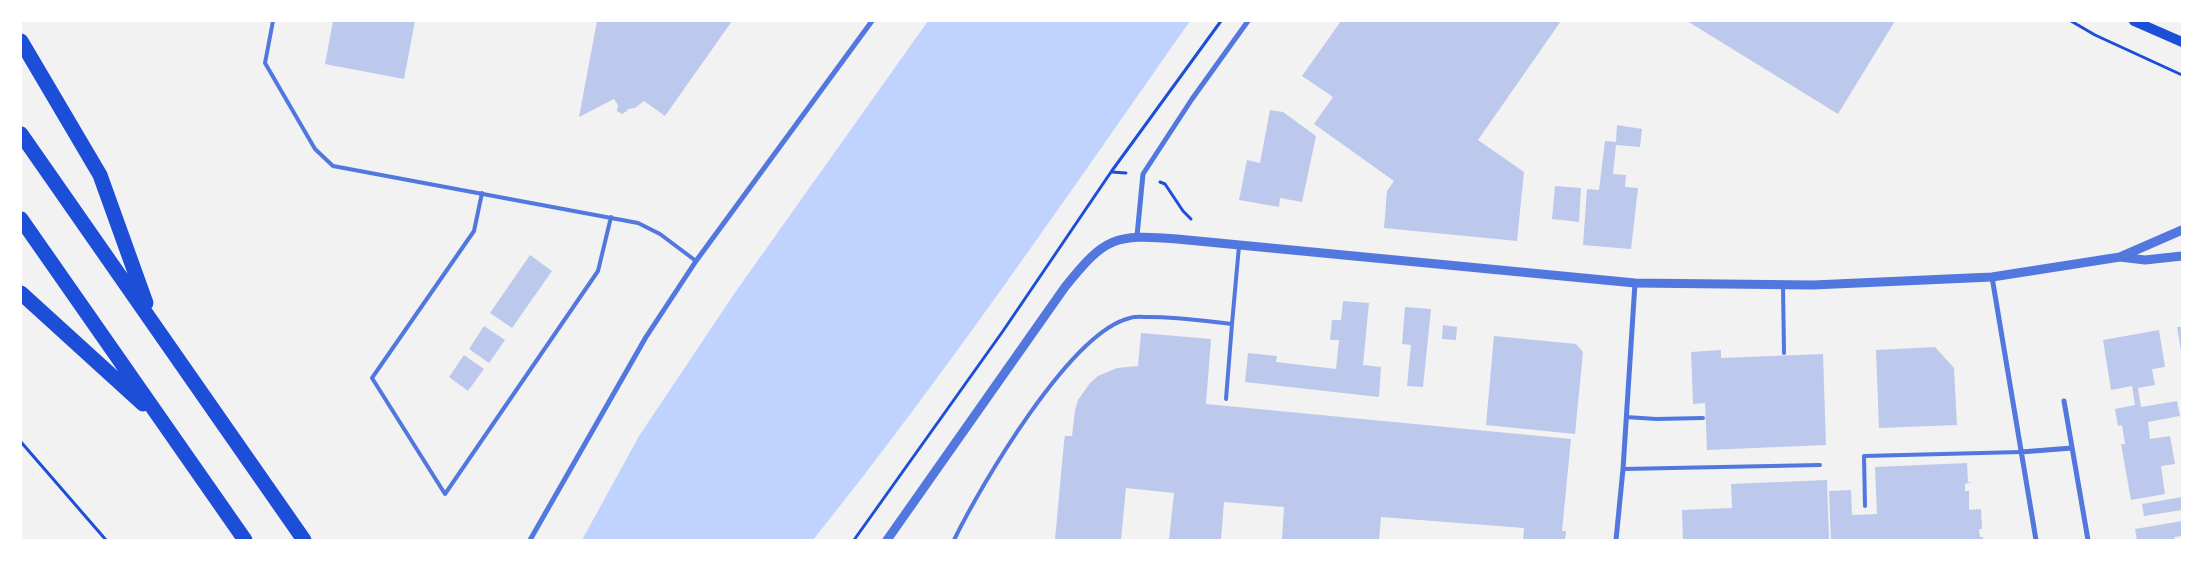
<!DOCTYPE html>
<style>
body{margin:0}
#map{position:relative;width:2203px;height:561px;overflow:hidden;background:#f2f2f2;font-family:"PT Sans",sans-serif}
canvas{display:block}
.frame{position:absolute;inset:0;border:22px solid #fff;pointer-events:none}
</style>
<div id="map">
<canvas width="2203" height="561"></canvas>
<div class="frame"></div>
</div>
<script>
const ctx = document.querySelector('canvas').getContext('2d');
ctx.lineJoin = 'round';
function fillPath(path, color) { ctx.fillStyle = color; ctx.fill(path, 'evenodd'); }
function strokePath(path, color, width, dash) { ctx.strokeStyle = color; ctx.lineWidth = width; ctx.lineCap = dash ? 'butt' : 'round'; ctx.setLineDash(dash || []); ctx.stroke(path); }
fillPath(new Path2D(`
 M 928,21 L 1190,21 C 1067,196 947,373 813,540 L 582,540 L 639,436 L 734,294 Z`), '#bfd3fe');
fillPath(new Path2D(`
 M 333,21 L 415,21 L 404,79 L 325,64 Z
 M 597,21 L 732,21 L 665,116 L 644,101 L 635,108 L 628,109 L 627,111 L 622,114 L 617,111 L 618,105 L 614,99 L 579,117 Z
 M 1341,21 L 1561,21 L 1478,140 L 1524,172 L 1517,241 L 1384,228 L 1387,191 L 1394,181 L 1314,124 L 1333,97 L 1302,76 Z
 M 1687,21 L 1895,21 L 1838,114 Z
 M 1270,110 L 1283,112 L 1316,136 L 1302,202 L 1280,198 L 1279,207 L 1239,200 L 1247,160 L 1260,163 Z
 M 1617,125 L 1642,129 L 1640,147 L 1616,145 L 1613,174 L 1626,175 L 1625,187 L 1638,188 L 1631,249 L 1583,245 L 1587,189 L 1599,190 L 1605,141 L 1616,142 Z
 M 1555,186 L 1581,188 L 1579,222 L 1552,219 Z
 M 530,255 L 552,271 L 512,328 L 490,313 Z
 M 1343,301 L 1369,303 L 1363,365 L 1381,367 L 1379,397 L 1245,382 L 1248,353 L 1277,356 L 1276,362 L 1336,369 L 1339,340 L 1330,340 L 1332,320 L 1341,320 Z
 M 1405,307 L 1431,309 L 1423,387 L 1407,386 L 1411,345 L 1402,344 Z
 M 1443,325 L 1457,327 L 1456,340 L 1442,339 Z
 M 484,326 L 505,340 L 489,363 L 469,349 Z
 M 2177,327 L 2182,327 L 2182,351 L 2181,351 Z
 M 2159,330 L 2165,367 L 2152,369 L 2155,385 L 2138,388 L 2141,407 L 2177,401 L 2180,416 L 2148,422 L 2150,439 L 2170,436 L 2175,464 L 2161,466 L 2165,494 L 2131,500 L 2121,444 L 2125,444 L 2122,425 L 2118,426 L 2115,409 L 2135,405 L 2132,386 L 2111,390 L 2103,340 Z
 M 1141,333 L 1211,339 L 1206,404 L 1571,439 L 1562,531 L 1566,531 L 1565,540 L 1523,540 L 1524,528 L 1381,517 L 1379,540 L 1282,540 L 1284,507 L 1224,502 L 1221,540 L 1169,540 L 1174,493 L 1126,488 L 1121,540 L 1055,540 L 1064,442 L 1065,436 L 1072,436 L 1075,410 L 1078,400 L 1090,383 L 1098,376 L 1117,368 L 1138,366 Z
 M 1494,336 L 1576,344 L 1583,352 L 1575,434 L 1486,425 Z
 M 1935,347 L 1954,368 L 1957,425 L 1879,428 L 1876,350 Z
 M 1721,350 L 1721,358 L 1823,354 L 1826,445 L 1707,450 L 1705,403 L 1693,404 L 1691,352 Z
 M 464,355 L 484,369 L 468,391 L 449,377 Z
 M 1967,463 L 1968,482 L 1972,482 L 1965,484 L 1965,491 L 1969,491 L 1969,510 L 1981,509 L 1982,529 L 1979,529 L 1980,537 L 1983,537 L 1983,540 L 1831,540 L 1829,491 L 1851,490 L 1852,515 L 1877,514 L 1875,467 Z
 M 1827,480 L 1829,540 L 1683,540 L 1682,510 L 1732,508 L 1731,484 Z
 M 2182,497 L 2182,510 L 2144,516 L 2142,504 Z
 M 2182,521 L 2182,536 L 2174,537 L 2175,540 L 2137,540 L 2135,529 Z`), '#bdc9ec');
strokePath(new Path2D(`
 M 2071,21 L 2095,35 L 2182,75
 M 1112,172 L 1126,173
 M 1160,182 L 1165,184 L 1183,211 L 1191,219
 M 21,442 L 106,540
 M 854,540 L 1003,331 L 1111,172 L 1221,21`), '#1d4ed8', 3);
strokePath(new Path2D(`
 M 273,21 L 265,63 L 315,149 L 333,166 L 638,223 L 660,234 L 696,261
 M 482,193 L 474,231 L 372,378 L 445,494 L 598,271 L 611,217
 M 1783,285 L 1784,353
 M 1226,399 L 1232,324
 M 1626,417 L 1656,419 L 1703,418
 M 1623,469 L 1820,465
 M 1865,506 L 1864,456 L 2021,452
 M 954,540 C 981,485 1070,332 1130,318 C 1136,316 1143,317 1149,317 C 1177,317 1205,321 1232,324 L 1239,246`), '#5277de', 4);
strokePath(new Path2D(`
 M 1137,236 L 1143,174 L 1192,99 L 1248,21
 M 1992,277 L 2036,540
 M 2064,401 L 2088,540
 M 2021,452 L 2072,448
 M 530,540 L 646,337 L 696,261 L 872,21
 M 1616,540 L 1623,469 L 1635,283`), '#5277de', 5);
strokePath(new Path2D(`
 M 2120,257 L 2182,230
 M 887,540 L 1065,287 C 1105,237 1114,234 1177,239 L 1635,283 L 1813,285 L 1992,277 L 2120,257 L 2145,260 L 2182,256`), '#5277de', 9);
strokePath(new Path2D(`
 M 2134,21 L 2182,42`), '#1d4ed8', 10);
strokePath(new Path2D(`
 M 21,41 L 100,175 L 146,303
 M 21,134 L 304,540
 M 21,219 L 245,540
 M 21,293 L 143,404`), '#1d4ed8', 15);
</script>
